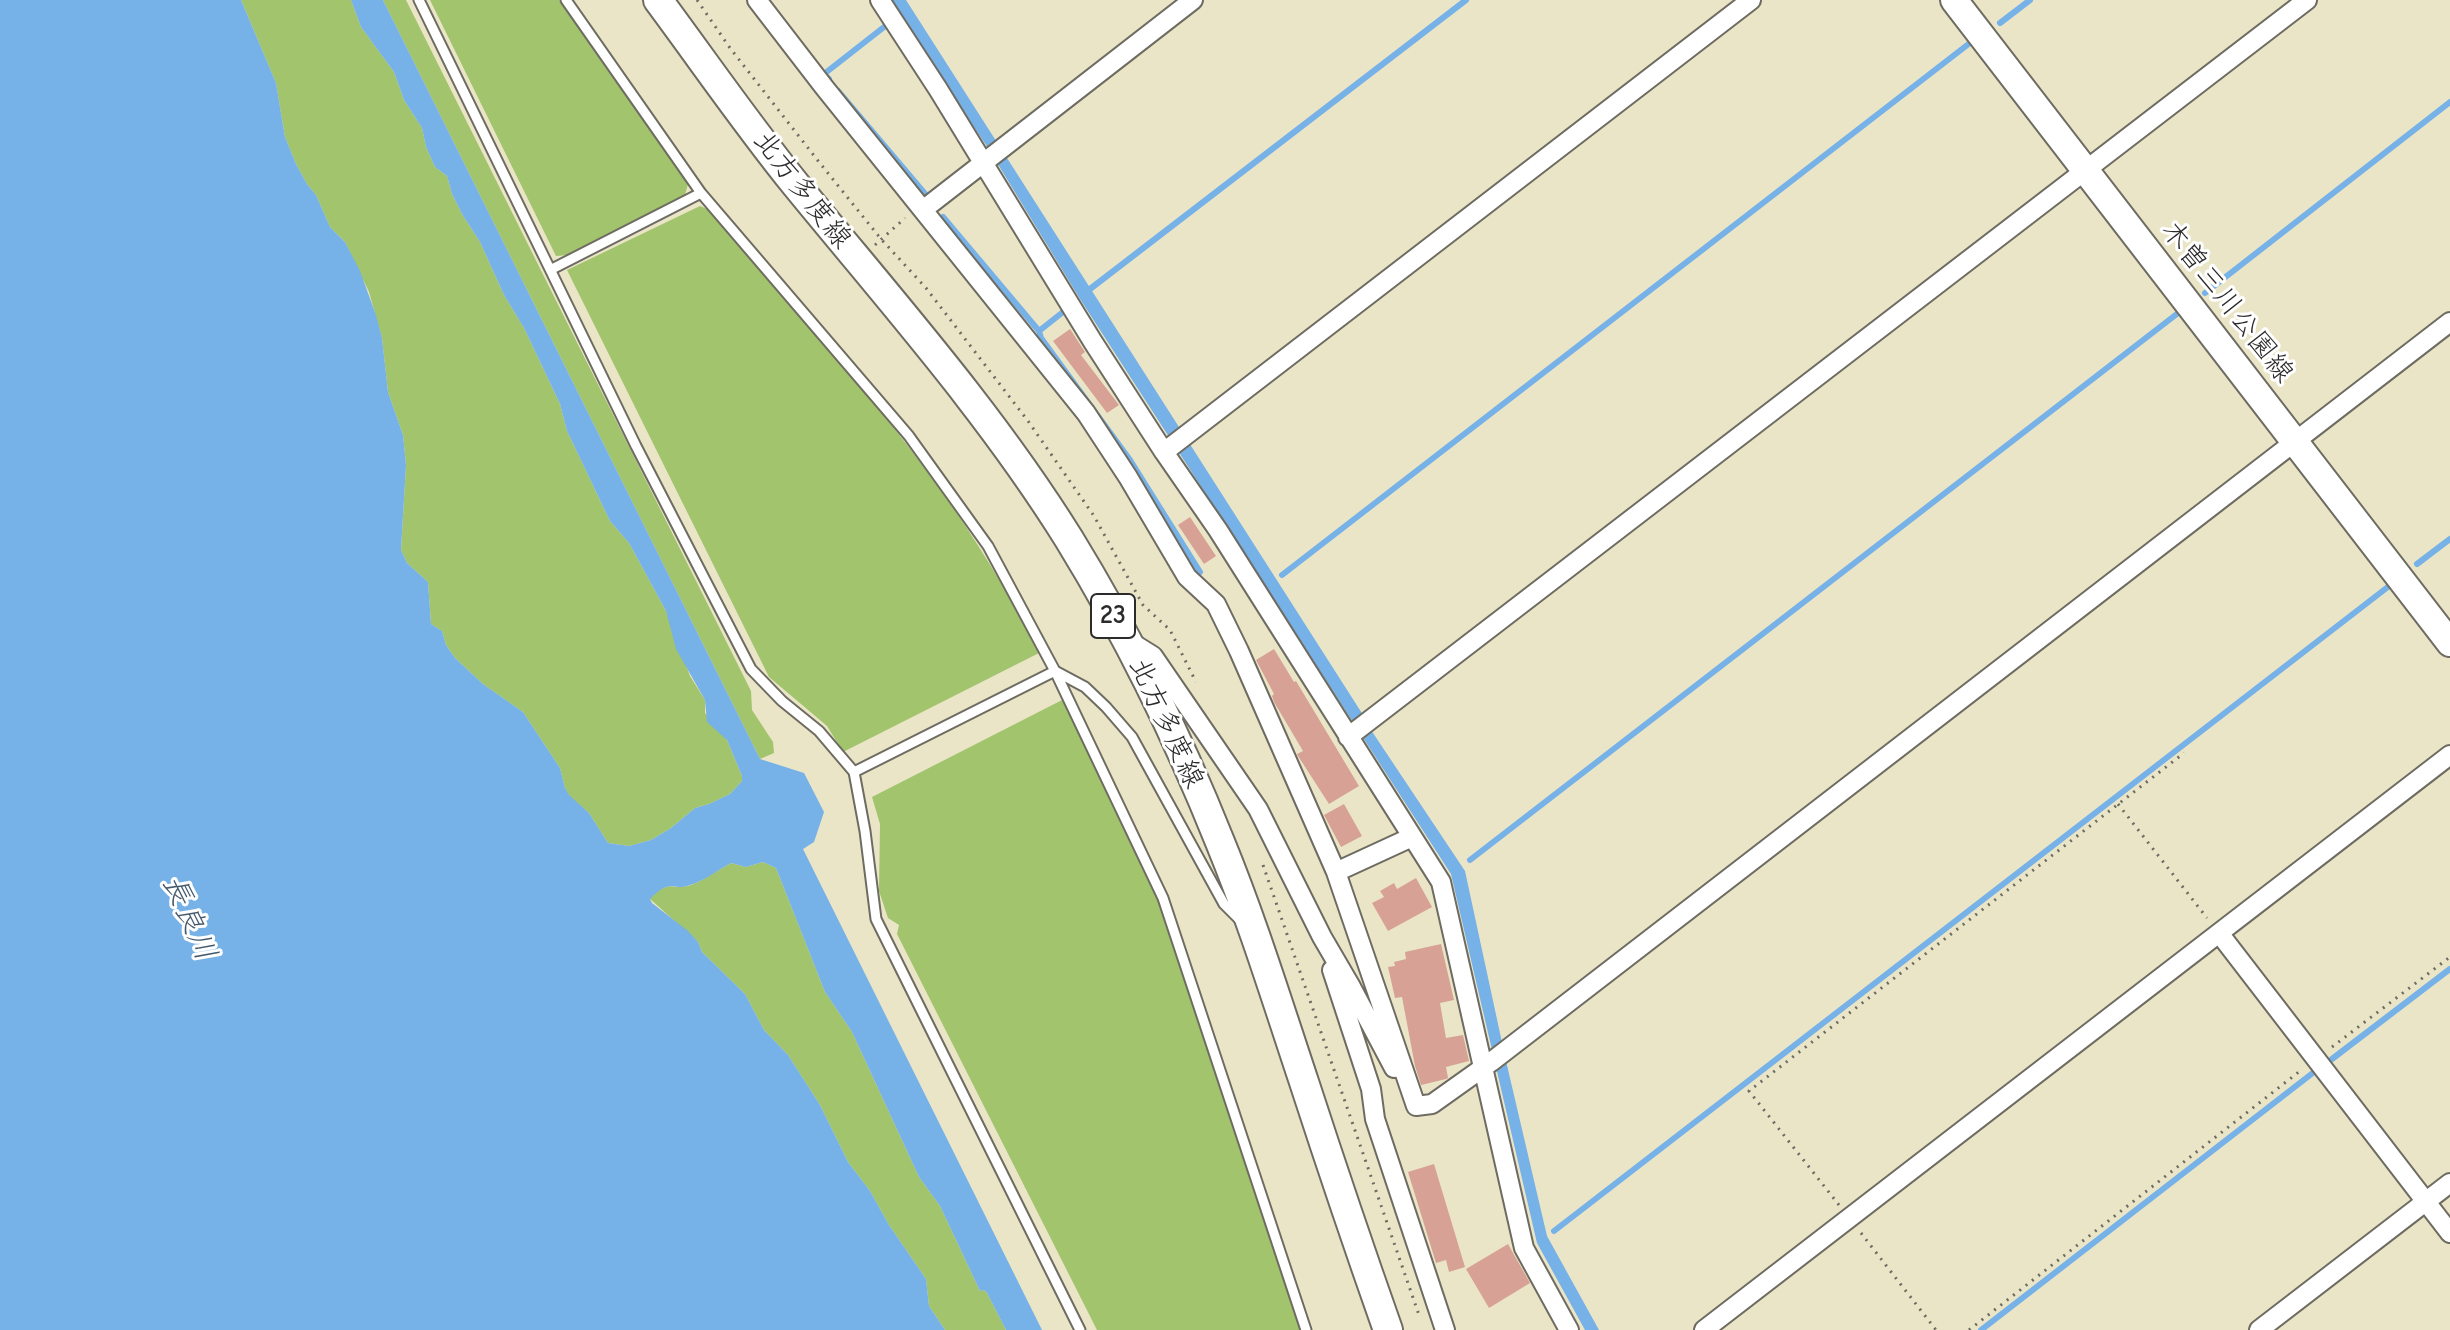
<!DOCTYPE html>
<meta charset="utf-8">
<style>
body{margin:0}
canvas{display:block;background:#eae5c7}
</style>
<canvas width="2450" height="1330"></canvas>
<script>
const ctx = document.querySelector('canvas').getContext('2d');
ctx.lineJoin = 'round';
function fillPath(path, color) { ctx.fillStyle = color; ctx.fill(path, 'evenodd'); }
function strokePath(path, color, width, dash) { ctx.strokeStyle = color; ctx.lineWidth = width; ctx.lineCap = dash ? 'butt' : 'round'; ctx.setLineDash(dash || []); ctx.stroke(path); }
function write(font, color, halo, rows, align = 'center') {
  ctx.font = font + ' "Comic Neue","Klee One",sans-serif'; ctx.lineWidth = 6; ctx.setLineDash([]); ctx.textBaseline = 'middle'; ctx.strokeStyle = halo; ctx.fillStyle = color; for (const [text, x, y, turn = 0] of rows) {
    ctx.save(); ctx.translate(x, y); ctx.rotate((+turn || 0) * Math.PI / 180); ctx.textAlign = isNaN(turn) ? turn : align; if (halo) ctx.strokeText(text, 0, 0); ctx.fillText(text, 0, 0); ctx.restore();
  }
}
fillPath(new Path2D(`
 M 241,0 L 351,0 L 361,27 L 394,72 L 404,100 L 422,128 L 426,147 L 435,167 L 447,176 L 452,194 L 462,214 L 480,242 L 504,295 L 524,328 L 560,404 L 567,431 L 610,521 L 629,543 L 666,611 L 690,676 L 705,700 L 705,713 L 727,740 L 742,776 L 742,781 L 730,794 L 709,804 L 695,808 L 671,828 L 651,840 L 629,846 L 608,843 L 589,813 L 569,796 L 565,788 L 560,768 L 523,712 L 483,684 L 455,658 L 446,645 L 442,631 L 431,624 L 428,582 L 407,563 L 401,550 L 406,465 L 403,435 L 388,392 L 382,338 L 369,292 L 345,242 L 330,227 L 316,195 L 307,184 L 296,164 L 285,137 L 276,83 Z
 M 383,0 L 406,0 L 751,691 L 752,710 L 773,742 L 774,753 L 760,759 Z
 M 430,0 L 559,0 L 688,184 L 685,195 L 568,255 L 556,256 Z
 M 700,206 L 712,211 C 789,301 868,390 938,486 C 976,539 1009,595 1041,652 L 843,752 L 827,726 L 769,677 L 567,270 Z
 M 1066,698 L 1120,810 L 1159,901 L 1303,1330 L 1097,1330 L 897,934 L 899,925 L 888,918 L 879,891 L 880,824 L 872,797 Z
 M 763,862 L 776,868 L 825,992 L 852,1032 L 919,1177 L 940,1206 L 980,1291 L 984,1290 L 987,1293 L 1006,1330 L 945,1330 L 929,1306 L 926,1279 L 889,1225 L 870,1191 L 848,1162 L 820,1105 L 788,1055 L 764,1030 L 745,994 L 702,952 L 698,942 L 649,898 C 673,877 671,892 691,885 C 704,880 718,870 731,863 L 746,867 Z`), '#a2c46d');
fillPath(new Path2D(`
 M 0,0 L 241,0 L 276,83 L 285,137 L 296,164 L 307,184 L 316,195 L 330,227 L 345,242 L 360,271 L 376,315 L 382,338 L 388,392 L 403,435 L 406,465 L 401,550 L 407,563 L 428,582 L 431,624 L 442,631 L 446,645 L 455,658 L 483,684 L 523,712 L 560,768 L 565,788 L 569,795 L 589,813 L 608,843 L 629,846 L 651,840 L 671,828 L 695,808 L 709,804 L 730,794 L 742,781 L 742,776 L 727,740 L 707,722 L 705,700 L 676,649 L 666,611 L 629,543 L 610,521 L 567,431 L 560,404 L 524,328 L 504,295 L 480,242 L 462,214 L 452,194 L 447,176 L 435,167 L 426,147 L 422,128 L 404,100 L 394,72 L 361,27 L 351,0 L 383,0 L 760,759 L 804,773 L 824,812 L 814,842 L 803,849 L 1042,1330 L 1006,1330 L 987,1293 L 984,1290 L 980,1291 L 940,1206 L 919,1177 L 852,1032 L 825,992 L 776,868 L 763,862 L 746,867 L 731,863 C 718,870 704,881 690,885 C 671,892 672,877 650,899 L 652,903 L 688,931 L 698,942 L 702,952 L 745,994 L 764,1030 L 788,1055 L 820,1105 L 848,1162 L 870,1191 L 889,1225 L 926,1279 L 929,1306 L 945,1330 L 0,1330 Z
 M 888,0 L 906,0 L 1365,718 L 1371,730 L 1465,871 L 1506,1061 L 1547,1236 L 1599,1330 L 1585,1330 L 1537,1243 L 1451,874 L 1080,299 L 988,148 Z`), '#76b1e7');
strokePath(new Path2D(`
 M 2000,23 L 2030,0
 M 829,79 L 824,74 L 884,27
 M 838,91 L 926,195
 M 943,217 L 1039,331
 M 1090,289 L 1466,0
 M 2205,293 L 2450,102
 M 1063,312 L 1039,331 L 1041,338 L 1130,460 L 1200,572
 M 2417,564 L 2450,539
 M 1282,575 L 1975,39
 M 1470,860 L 2182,310
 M 2332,1059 L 2450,969
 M 1554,1231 L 2393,583
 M 1981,1330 L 2314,1072`), '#76b1e7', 6);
fillPath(new Path2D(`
 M 1070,329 L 1085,352 L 1081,355 L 1119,405 L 1107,413 L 1053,341 Z
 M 1190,517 L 1216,556 L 1204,564 L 1178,525 Z
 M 1274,649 L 1294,682 L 1296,681 L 1359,786 L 1329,804 L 1298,756 L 1297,754 L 1303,751 L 1274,702 L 1272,696 L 1274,694 L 1256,660 Z
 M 1344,804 L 1362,836 L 1341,847 L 1324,815 Z
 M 1416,878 L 1432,907 L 1388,931 L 1372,903 L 1384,897 L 1380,891 L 1394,883 L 1397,889 Z
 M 1441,944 L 1454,1000 L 1440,1003 L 1446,1038 L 1463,1035 L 1469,1061 L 1446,1067 L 1448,1078 L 1446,1079 L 1421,1085 L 1415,1066 L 1402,997 L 1395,998 L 1388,967 L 1395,966 L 1394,962 L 1406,959 L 1405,952 Z
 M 1434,1164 L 1465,1267 L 1449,1272 L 1446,1260 L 1436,1263 L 1408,1172 Z
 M 1508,1244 L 1530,1283 L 1489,1308 L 1466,1269 Z`), '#d8a195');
const lane = new Path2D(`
 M 419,0 L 636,446 L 751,669 L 782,701 L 819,731 L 854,772 L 865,831 L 876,919 L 1080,1330
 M 566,0 L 701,193 L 909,436 L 988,546 L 1055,671 L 1163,898 L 1306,1330
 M 552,269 L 701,193
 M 854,772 L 1055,671 L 1085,687 L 1106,707 L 1132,737 L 1224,904 L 1240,920`);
const street = new Path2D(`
 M 757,0 L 824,87 L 1086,413 L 1128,477 L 1187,577 L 1216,604 L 1239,651 L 1336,872 L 1416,1106 L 1432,1104 L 1491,1062 L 2450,322
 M 880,0 L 938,89 L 1093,342 L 1164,452 L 1218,530 L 1441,882 L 1524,1248 L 1569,1330
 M 924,209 L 1193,0
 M 1164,452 L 1751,0
 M 1129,641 L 1153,656 L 1258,809 L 1322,937 L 1350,985 L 1394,1068
 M 1348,737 L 2307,0
 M 1336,872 L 1412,837
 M 2219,933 L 2450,1233
 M 1332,970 L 1371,1089 L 1375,1119 L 1445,1330
 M 1704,1330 L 2450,755
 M 2259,1330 L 2450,1183`);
const secondary = new Path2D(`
 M 1954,0 L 2450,643`);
const primary = new Path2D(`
 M 658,0 C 704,62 748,126 796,185 C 890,300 990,412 1069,539 C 1128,635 1178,737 1220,842 C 1252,920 1277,1001 1304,1082 C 1331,1165 1359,1248 1388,1330`);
strokePath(lane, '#6e6c62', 13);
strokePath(street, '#6e6c62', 22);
strokePath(secondary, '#6e6c62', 30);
strokePath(primary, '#6e6c62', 32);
strokePath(new Path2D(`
 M 697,0 L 730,48 L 819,162 L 881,239 L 926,288 L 1028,421 L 1094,516 L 1143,605 L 1170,630 L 1196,682
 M 875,245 L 905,218
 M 2118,804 L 2207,918
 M 1263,865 L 1419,1315
 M 2332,1047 L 2450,957
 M 1839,1205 L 1749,1091 L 2184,753
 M 1861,1233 L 1936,1330
 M 1969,1330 L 2300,1071`), '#6e6c62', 3, [2, 6]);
strokePath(lane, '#fff', 9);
strokePath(street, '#fff', 18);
strokePath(secondary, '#fff', 26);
strokePath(primary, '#fff', 28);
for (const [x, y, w] of [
 [1113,616,44]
]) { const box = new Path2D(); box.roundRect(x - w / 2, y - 22, w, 44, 6); ctx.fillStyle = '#fff'; ctx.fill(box); strokePath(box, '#2b2b2b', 2); }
write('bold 26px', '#2b2b2b', null, [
 ["23",1113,616]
]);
write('28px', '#2b2b2b', '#fff', [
 ["北方多度線",802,190,52],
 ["木曽三川公園線",2227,302,52],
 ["北方多度線",1166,723,65]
]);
write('italic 30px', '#455a6d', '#fff', [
 ["長良川",189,918,66]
]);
</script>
